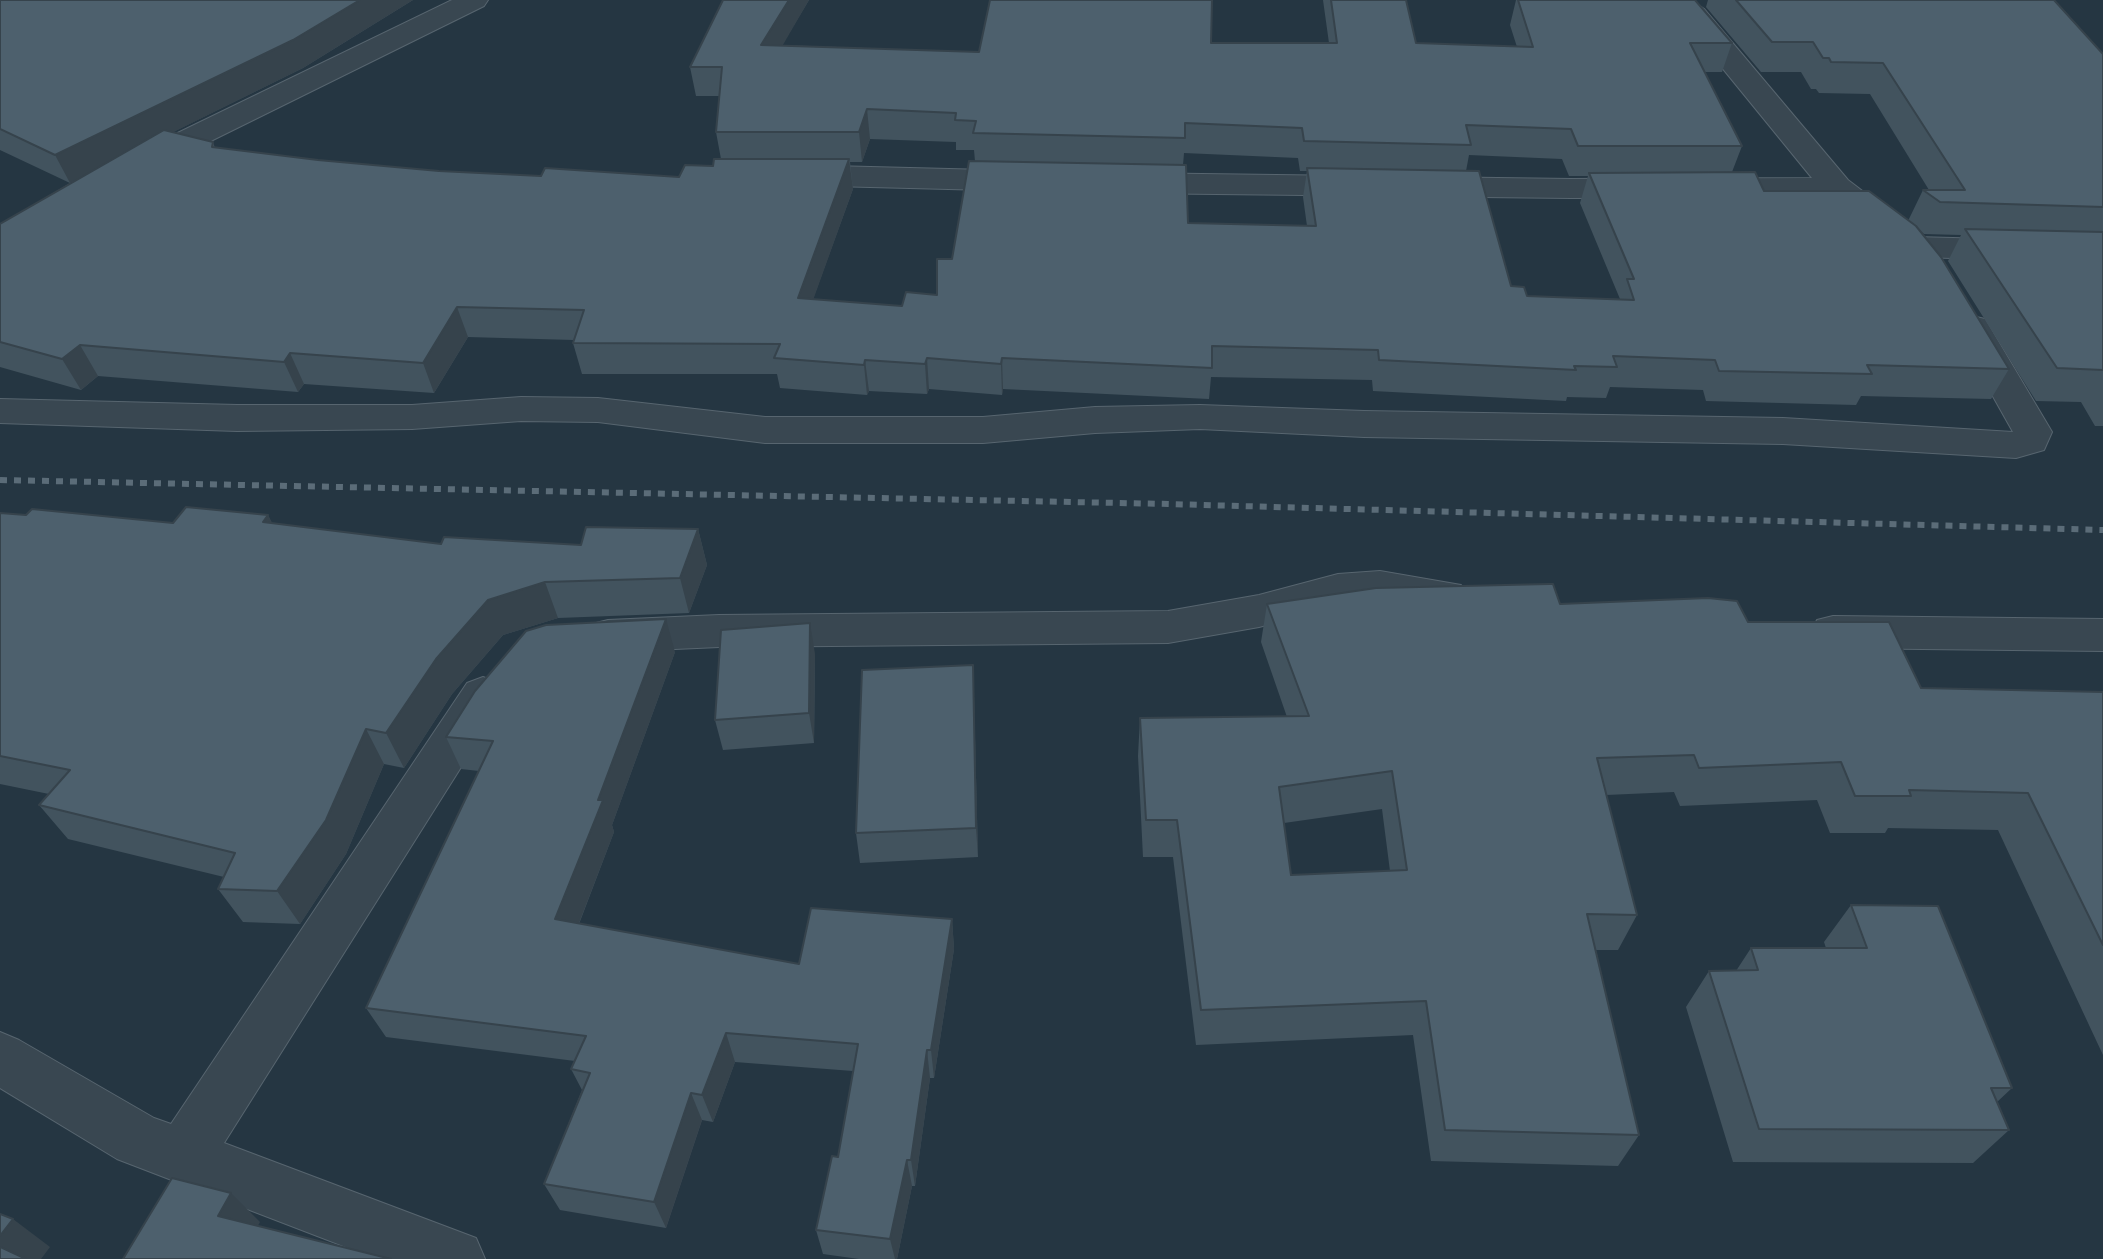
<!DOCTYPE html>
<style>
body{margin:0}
canvas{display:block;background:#253642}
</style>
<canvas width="2103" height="1259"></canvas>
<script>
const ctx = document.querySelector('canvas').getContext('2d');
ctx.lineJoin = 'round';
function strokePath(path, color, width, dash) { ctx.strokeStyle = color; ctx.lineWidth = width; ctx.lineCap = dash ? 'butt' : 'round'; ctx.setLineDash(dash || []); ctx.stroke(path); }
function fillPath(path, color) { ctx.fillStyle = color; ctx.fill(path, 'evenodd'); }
const minor = new Path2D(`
 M 452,0 L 488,0 L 484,6 L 148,172 L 137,175 L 126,172 L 121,165 L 126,158 Z
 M 1659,0 L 1691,0 L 1704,9 L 1848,180 L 1903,222 L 1908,229 L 1903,236 L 1891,239 L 1879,236 L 1829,197 L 1571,198 L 1128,193 L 1117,190 L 1112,183 L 1117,176 L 1128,173 L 1571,179 L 1812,178 L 1684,21 Z
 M 792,165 L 1027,171 L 1038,174 L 1043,181 L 1038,188 L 1027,191 L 792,185 L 781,182 L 776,175 L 781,168 Z
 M 1915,237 L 2103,242 L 2103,262 L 1915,257 L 1903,254 L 1898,247 L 1903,240 Z
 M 1972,316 L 1985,319 L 2052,432 L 2044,450 L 2016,458 L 1783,444 L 1364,437 L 1200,429 L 1095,433 L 983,443 L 765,443 L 598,422 L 521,421 L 412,429 L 237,431 L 0,423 L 0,399 L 237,405 L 412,405 L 521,397 L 598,398 L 765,417 L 983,417 L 1095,407 L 1200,405 L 1364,411 L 1783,418 L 2013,432 L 1954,327 L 1959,319 Z
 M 1380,571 L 1461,585 L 1468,596 L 1461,607 L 1446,612 L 1380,603 L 1338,606 L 1259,627 L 1168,643 L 719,647 L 608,652 L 592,648 L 586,636 L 592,624 L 608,620 L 719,615 L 1168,611 L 1259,595 L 1338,574 Z
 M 1833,616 L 2103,619 L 2103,651 L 1833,648 L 1817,644 L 1811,632 L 1817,620 Z
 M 483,677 L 499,683 L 506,695 L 499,707 L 224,1143 L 476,1238 L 485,1259 L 377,1259 L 117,1159 L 0,1088 L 0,1032 L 19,1040 L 154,1118 L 171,1124 L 467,683 Z`);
strokePath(minor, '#57656f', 2);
fillPath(minor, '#394751');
strokePath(new Path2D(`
 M 0,480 L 1168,504 L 2103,530`), '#5b6c78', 6, [7, 7]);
fillPath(new Path2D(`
 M 0,0 L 413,0 L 303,68 L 173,132 L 213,142 L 215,148 L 318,160 L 439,171 L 541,176 L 679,177 L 713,166 L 721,159 L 716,132 L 720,96 L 696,96 L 690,67 L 723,0 L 809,0 L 782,45 L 979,52 L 1211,43 L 1329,43 L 1323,0 L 1406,0 L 1416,43 L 1517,47 L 1510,25 L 1516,0 L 1695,0 L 1732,43 L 1722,72 L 1705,72 L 1742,146 L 1732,172 L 1764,191 L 1908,221 L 1923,190 L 1929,190 L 1870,94 L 1819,93 L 1816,89 L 1811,89 L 1801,72 L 1761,72 L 1706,7 L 1708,0 L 2054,0 L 2103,54 L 2103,426 L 2095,426 L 2081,402 L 2036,401 L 1948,261 L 1961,235 L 1924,234 L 1919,230 L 2009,369 L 1991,399 L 1861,396 L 1856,405 L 1706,401 L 1703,390 L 1610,387 L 1606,398 L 1567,397 L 1566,401 L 1373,391 L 1372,380 L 1211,377 L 1209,399 L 1003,389 L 1002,395 L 929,389 L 927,394 L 869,391 L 867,395 L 780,388 L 777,374 L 582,374 L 573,343 L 574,340 L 468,337 L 434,393 L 304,384 L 298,392 L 98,376 L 81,390 L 0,367 L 0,224 L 70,183 L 0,150 ZM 870,139 L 956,142 L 956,150 L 974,150 L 975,161 L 952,259 L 937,295 L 902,306 L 813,299 L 853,189 L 850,162 L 862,162 ZM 1184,153 L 1298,158 L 1300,171 L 1307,171 L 1303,197 L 1307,226 L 1188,223 L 1183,165 ZM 1469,155 L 1562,159 L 1569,176 L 1588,176 L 1580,203 L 1620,299 L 1527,296 L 1511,286 L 1466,171 Z
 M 0,513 L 26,515 L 173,523 L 268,515 L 272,524 L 441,544 L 581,545 L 698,529 L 707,565 L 689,613 L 558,618 L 503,635 L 452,694 L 404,768 L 384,764 L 346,854 L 300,924 L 243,922 L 218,889 L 224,877 L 68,839 L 39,805 L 49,794 L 0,784 Z
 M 1267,604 L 1560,604 L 1748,622 L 1921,688 L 2103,692 L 2103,1055 L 1998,830 L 1888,828 L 1885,833 L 1830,833 L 1817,800 L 1680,806 L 1674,792 L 1606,795 L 1637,915 L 1618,950 L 1596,950 L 1639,1135 L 1618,1166 L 1431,1161 L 1413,1035 L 1196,1045 L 1173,857 L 1143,857 L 1138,756 L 1140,718 L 1287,717 L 1261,642 ZM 1382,809 L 1390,871 L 1291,875 L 1284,823 Z
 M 675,652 L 612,825 L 614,832 L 579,924 L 799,964 L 952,919 L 954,949 L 934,1078 L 930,1078 L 915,1186 L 912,1186 L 897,1259 L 859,1259 L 823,1254 L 816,1230 L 838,1157 L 853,1071 L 735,1062 L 713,1122 L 702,1120 L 666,1228 L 560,1210 L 544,1184 L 582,1090 L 571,1069 L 575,1061 L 386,1037 L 366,1008 L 479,771 L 461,769 L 446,737 Z
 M 815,654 L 814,743 L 723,750 L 715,720 Z
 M 973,665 L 974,696 L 978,857 L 860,863 L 856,833 Z
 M 1851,905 L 2012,1088 L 1997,1102 L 2009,1130 L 1973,1163 L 1733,1162 L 1686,1007 L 1709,971 L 1736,971 L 1751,948 L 1826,948 L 1824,942 Z`), '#42535e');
fillPath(new Path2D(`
 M 360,0 L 413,0 L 303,68 L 70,183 L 55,155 Z
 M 789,0 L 809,0 L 766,74 L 761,45 Z
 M 867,109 L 870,139 L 862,162 L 859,132 Z
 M 849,159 L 853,189 L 803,328 L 798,298 Z
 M 457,307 L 468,337 L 434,393 L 423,363 Z
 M 80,345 L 98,376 L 81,390 L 62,359 Z
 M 290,353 L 304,384 L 298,392 L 284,362 Z
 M 927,358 L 929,389 L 927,394 L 925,364 Z
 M 1002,358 L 1003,389 L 1002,395 L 1001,364 Z
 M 865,360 L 869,391 L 867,395 L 864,365 Z
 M 268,515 L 287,551 L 263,522 Z
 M 698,529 L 707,565 L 689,613 L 680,578 Z
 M 545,582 L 558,618 L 503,635 L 452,694 L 404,768 L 386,733 L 436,659 L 488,600 Z
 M 666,619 L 675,652 L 612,825 L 614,832 L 569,949 L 555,919 L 598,800 Z
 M 810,623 L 815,654 L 814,743 L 809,713 Z
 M 973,665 L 974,696 L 978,857 L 976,828 Z
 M 366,729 L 384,764 L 346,854 L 300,924 L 277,891 Z
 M 952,919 L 954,949 L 934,1078 L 931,1050 Z
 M 726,1033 L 735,1062 L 713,1122 L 702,1095 Z
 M 927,1050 L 930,1078 L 915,1186 L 911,1160 Z
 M 691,1093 L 702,1120 L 666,1228 L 654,1202 Z
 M 907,1160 L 912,1186 L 897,1259 L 895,1259 L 890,1239 Z
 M 231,1193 L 260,1222 L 248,1244 L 218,1216 Z
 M 13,1219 L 50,1247 L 41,1259 L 14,1259 L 0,1249 L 0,1236 Z`), '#36434c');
const building = new Path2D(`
 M 0,0 L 360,0 L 293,40 L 55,155 L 0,129 Z
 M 723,0 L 789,0 L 761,45 L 979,52 L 990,0 L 1212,0 L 1211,43 L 1337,43 L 1331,0 L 1406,0 L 1416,43 L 1533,47 L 1518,0 L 1695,0 L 1732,43 L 1690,43 L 1742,146 L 1578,146 L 1571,129 L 1466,125 L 1471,145 L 1304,141 L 1302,128 L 1185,123 L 1185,138 L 973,133 L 976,121 L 955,120 L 956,113 L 867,109 L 859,132 L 716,132 L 722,67 L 690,67 Z
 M 1736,0 L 2054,0 L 2103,54 L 2103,207 L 1940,202 L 1923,190 L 1965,190 L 1883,63 L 1831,62 L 1829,58 L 1823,58 L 1813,42 L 1772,42 Z
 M 164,130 L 213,142 L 212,147 L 318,160 L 439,171 L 541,176 L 545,168 L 679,177 L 685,165 L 713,166 L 714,159 L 849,159 L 798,298 L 902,306 L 906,292 L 937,295 L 937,259 L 952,259 L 969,161 L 1186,165 L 1188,223 L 1316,226 L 1307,168 L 1479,171 L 1511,286 L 1524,287 L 1527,296 L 1634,300 L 1627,279 L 1634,279 L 1589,173 L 1755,172 L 1764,191 L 1869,191 L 1916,226 L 1941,257 L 2009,369 L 1867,365 L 1872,374 L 1719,371 L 1715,360 L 1613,356 L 1617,367 L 1574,366 L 1576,370 L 1379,360 L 1378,350 L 1212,346 L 1212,368 L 1002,358 L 1001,364 L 927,358 L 925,364 L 865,360 L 864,365 L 774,358 L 780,344 L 573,343 L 584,310 L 457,307 L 423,363 L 290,353 L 284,362 L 80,345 L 62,359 L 0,342 L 0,224 Z
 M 1965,229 L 2103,232 L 2103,370 L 2057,368 Z
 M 186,507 L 268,515 L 263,522 L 441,544 L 444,537 L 581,545 L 586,527 L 698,529 L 680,578 L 545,582 L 488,600 L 436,659 L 386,733 L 366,729 L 326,820 L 277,891 L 218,889 L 235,853 L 39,805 L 70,770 L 0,756 L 0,513 L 26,515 L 32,509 L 173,523 Z
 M 1549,584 L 1553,584 L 1560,604 L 1708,598 L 1737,601 L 1748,622 L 1889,622 L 1921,688 L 2103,692 L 2103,945 L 2028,793 L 1909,790 L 1911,796 L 1855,796 L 1841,762 L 1699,768 L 1694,755 L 1597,758 L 1637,915 L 1587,914 L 1639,1135 L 1445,1130 L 1426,1001 L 1201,1010 L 1177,820 L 1146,820 L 1140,718 L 1309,716 L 1267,604 L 1376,588 ZM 1392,771 L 1407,870 L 1291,875 L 1279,787 Z
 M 666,619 L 598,800 L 603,800 L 555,919 L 799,964 L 811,908 L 952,919 L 931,1050 L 927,1050 L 911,1160 L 907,1160 L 890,1239 L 816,1230 L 832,1156 L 838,1157 L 858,1044 L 726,1033 L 702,1095 L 691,1093 L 654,1202 L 544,1184 L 590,1073 L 571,1069 L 586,1036 L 366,1008 L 493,741 L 446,737 L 475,691 L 526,631 L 546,625 Z
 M 810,623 L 809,713 L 715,720 L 721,630 Z
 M 973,665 L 976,828 L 856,833 L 862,670 Z
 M 1851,905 L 1938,906 L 2012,1088 L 1991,1088 L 2009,1130 L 1759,1129 L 1709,971 L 1758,970 L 1751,948 L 1867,948 Z
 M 172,1178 L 231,1193 L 218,1216 L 391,1259 L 123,1259 Z
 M 0,1214 L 13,1219 L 0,1236 Z
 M 0,1247 L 26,1259 L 0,1259 Z`);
fillPath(building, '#4d606d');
strokePath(building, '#36434c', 2);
</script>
